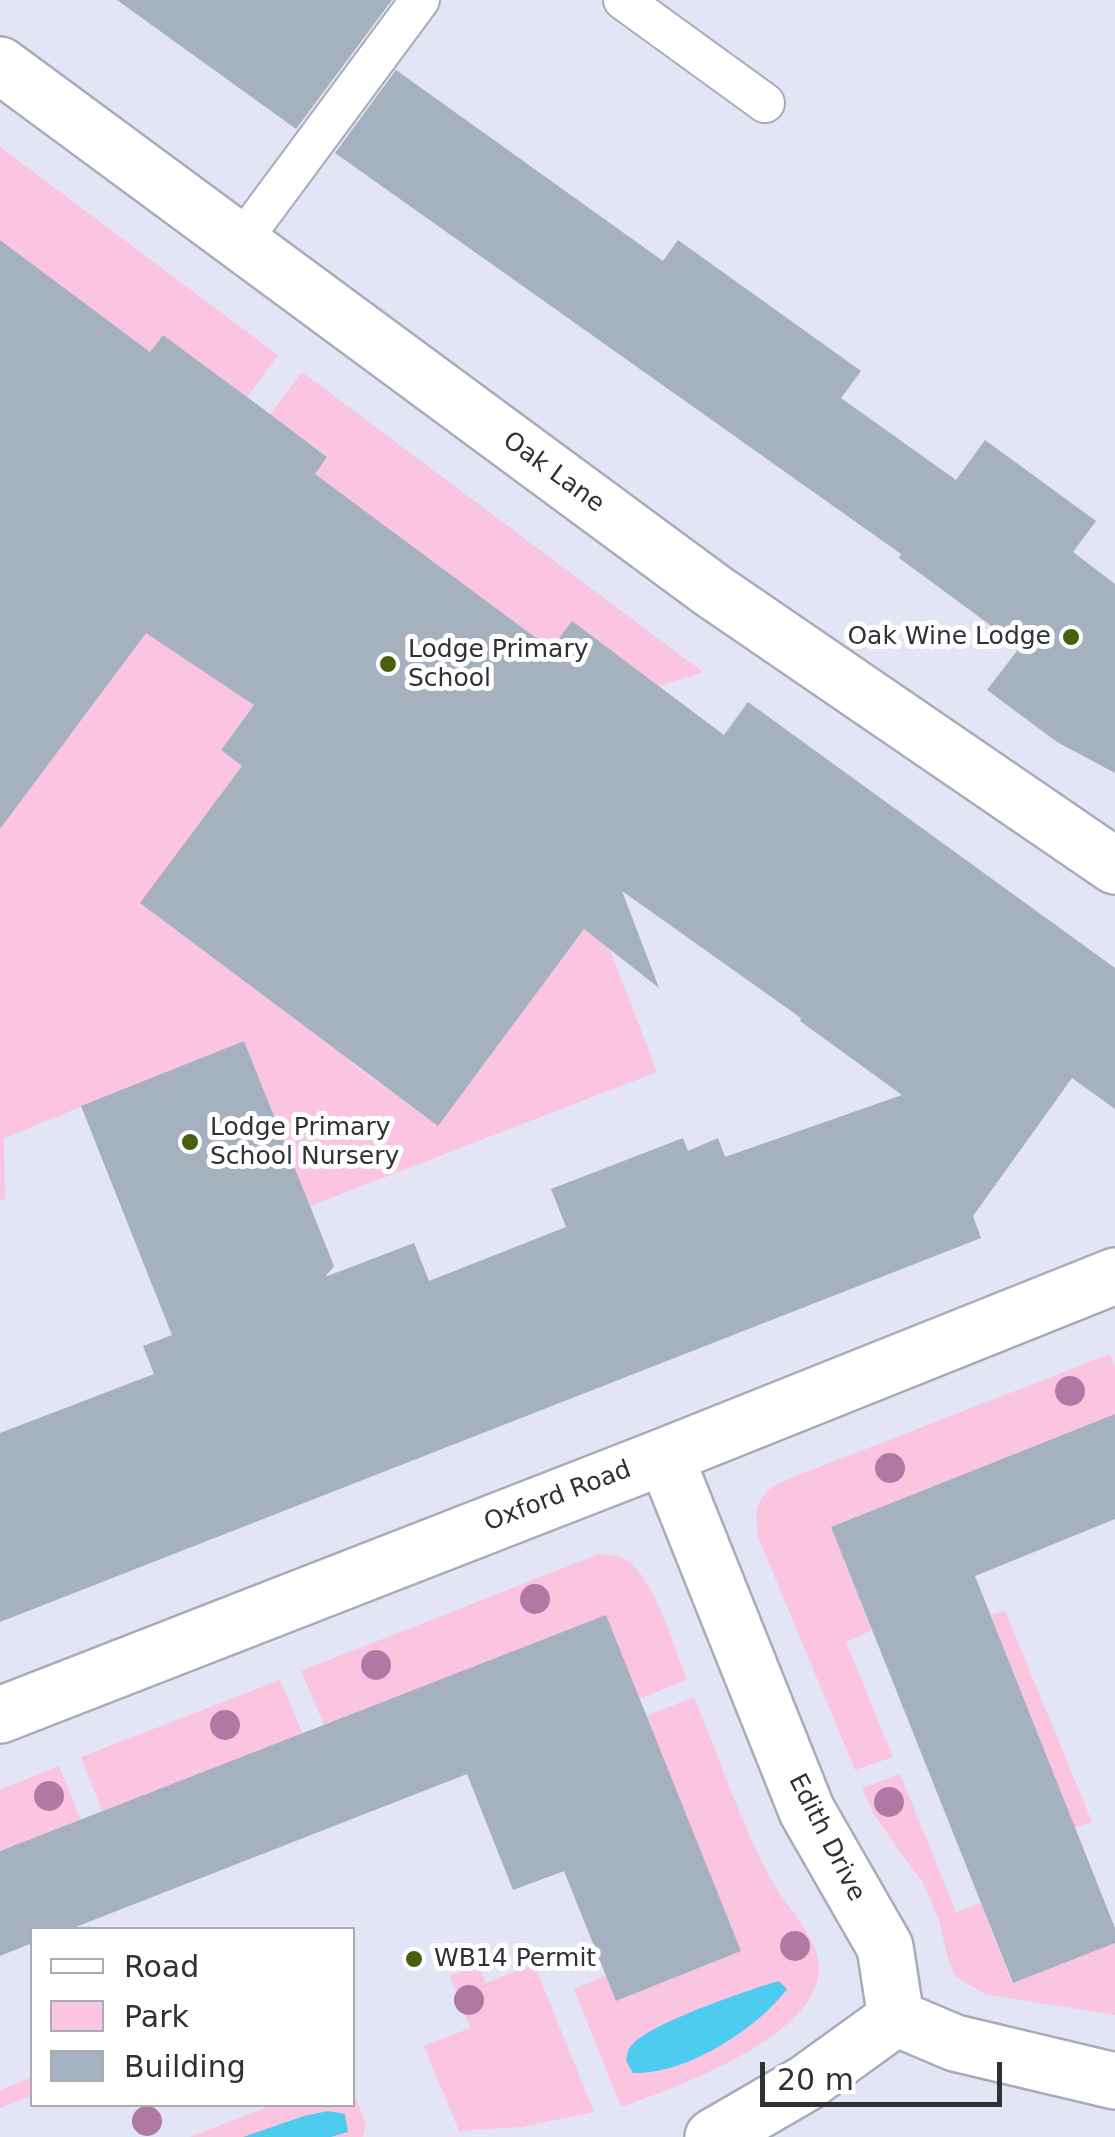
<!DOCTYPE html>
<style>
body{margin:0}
#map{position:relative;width:1115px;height:2137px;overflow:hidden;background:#e3e4f5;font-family:"DejaVu Sans",sans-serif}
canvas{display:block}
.legend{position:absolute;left:30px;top:1927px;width:325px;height:180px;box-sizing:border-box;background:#fff;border:2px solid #acacaf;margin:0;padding:12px 18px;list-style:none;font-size:30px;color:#303037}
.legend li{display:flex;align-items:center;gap:20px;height:50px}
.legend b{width:50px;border:2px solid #acacaf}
.scale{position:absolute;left:760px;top:2062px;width:242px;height:45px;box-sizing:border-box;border:5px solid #303037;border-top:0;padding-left:12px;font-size:30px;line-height:35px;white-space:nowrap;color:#303037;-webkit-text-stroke:8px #fff;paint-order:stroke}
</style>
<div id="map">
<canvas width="1115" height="2137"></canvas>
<ul class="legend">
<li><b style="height:12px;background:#fff"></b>Road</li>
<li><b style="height:28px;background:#fbc5e1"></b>Park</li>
<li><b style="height:28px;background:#a5b1be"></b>Building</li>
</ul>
<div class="scale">20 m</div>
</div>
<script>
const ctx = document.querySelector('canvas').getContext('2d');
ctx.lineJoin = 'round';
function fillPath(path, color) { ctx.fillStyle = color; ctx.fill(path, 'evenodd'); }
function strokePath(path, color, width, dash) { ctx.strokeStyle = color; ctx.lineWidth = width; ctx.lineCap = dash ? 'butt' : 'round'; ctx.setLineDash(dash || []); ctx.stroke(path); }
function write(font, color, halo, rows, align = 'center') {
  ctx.font = font + ' "DejaVu Sans",sans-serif'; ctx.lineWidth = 10; ctx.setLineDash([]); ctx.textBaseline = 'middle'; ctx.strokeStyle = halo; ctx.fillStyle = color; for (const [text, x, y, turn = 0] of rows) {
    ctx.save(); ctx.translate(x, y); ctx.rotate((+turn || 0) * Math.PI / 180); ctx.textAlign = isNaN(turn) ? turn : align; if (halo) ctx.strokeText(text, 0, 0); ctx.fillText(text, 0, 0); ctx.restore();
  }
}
fillPath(new Path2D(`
 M 0,147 L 278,355 L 247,397 L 163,335 L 150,352 L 0,240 Z
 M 302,372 L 703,672 L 659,686 L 572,622 L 551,649 L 315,474 L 327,456 L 270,414 Z
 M 158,532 L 246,700 L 254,705 L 221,750 L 242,766 L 141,903 L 363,1041 L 349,1061 L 437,1125 L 596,913 L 657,1072 L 310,1206 L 244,1041 L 4,1138 L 5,1199 L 0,1200 L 0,762 Z
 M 1110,1354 L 1115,1367 L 1115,1414 L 831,1527 L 872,1630 L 846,1642 L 893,1757 L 855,1770 L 759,1539 C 753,1508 756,1494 786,1480 Z
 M 599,1554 C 607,1555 617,1555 623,1558 C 653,1572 675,1650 687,1680 L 639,1699 L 606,1616 L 324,1725 L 301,1671 Z
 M 1005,1611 L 1092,1822 L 1075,1828 L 991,1615 Z
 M 280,1680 L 303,1734 L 102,1811 L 81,1757 Z
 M 694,1697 C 718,1755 739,1818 768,1874 C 782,1903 818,1935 819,1967 C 820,2036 675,2088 621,2107 L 574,1989 L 606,1975 L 741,1951 L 646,1716 Z
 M 59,1766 L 81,1820 L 0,1851 L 0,1790 Z
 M 900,1774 L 956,1912 L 981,1903 L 1012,1983 L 1115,1943 L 1115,2015 L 985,1994 L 956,1977 L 949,1962 L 939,1920 L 923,1883 L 874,1815 L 862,1788 Z
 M 534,1964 L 594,2112 L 521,2127 L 459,2131 L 424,2046 L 470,2028 L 450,1976 L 478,1965 L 486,1983 Z
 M 32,2077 L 32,2095 L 0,2108 L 0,2090 Z
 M 353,2090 L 366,2125 L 363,2137 L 190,2137 L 272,2105 L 352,2104 Z`), '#fbc5e1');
fillPath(new Path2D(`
 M 779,1981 L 787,1989 C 756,2030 685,2075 633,2073 L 626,2061 C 627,2056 627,2050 631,2046 C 647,2024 751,1989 779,1981 Z
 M 328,2111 L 345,2114 L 348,2132 L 331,2137 L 243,2137 L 304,2116 Z`), '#4dccef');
fillPath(new Path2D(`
 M 117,0 L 392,0 L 296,129 Z
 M 396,70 L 663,261 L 678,240 L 861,371 L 841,398 L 956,480 L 985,440 L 1096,521 L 1073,552 L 1115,584 L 1115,773 L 1057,742 L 987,690 L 1020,647 L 899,558 L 901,554 L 335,153 Z
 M 0,240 L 150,352 L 163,335 L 270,414 L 327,457 L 315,474 L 551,649 L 572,621 L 724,735 L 748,702 L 1115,968 L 1115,1109 L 1072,1078 L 973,1216 L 981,1238 L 0,1622 L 0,1433 L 154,1374 L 143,1346 L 172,1335 L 81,1106 L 244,1041 L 334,1266 L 325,1277 L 414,1243 L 429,1281 L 566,1227 L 551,1189 L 683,1138 L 688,1151 L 718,1138 L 725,1157 L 902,1095 L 800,1021 L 801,1018 L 622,891 L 659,988 L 584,929 L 438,1126 L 140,903 L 242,766 L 221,750 L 254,705 L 146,633 L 0,829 Z
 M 1115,1414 L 1115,1519 L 975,1576 L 1115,1928 L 1115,1943 L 1013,1983 L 831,1527 Z
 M 606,1615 L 741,1951 L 616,2001 L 564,1871 L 513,1890 L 467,1774 L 68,1930 L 32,1930 L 32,1943 L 0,1956 L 0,1851 Z`), '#a5b1be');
const service = new Path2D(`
 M 623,0 L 765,103
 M 240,243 L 420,0`);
const minor = new Path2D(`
 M 0,65 L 713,591 L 1115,866
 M 665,1456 L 807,1811 L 885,1947 L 896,2018 L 806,2083 L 713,2137
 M 896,2018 L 955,2043 L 1115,2081`);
const tertiary = new Path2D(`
 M 0,1715 L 665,1456 L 1115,1276`);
strokePath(service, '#a9aaba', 42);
strokePath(minor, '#a9aaba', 60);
strokePath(tertiary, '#a9aaba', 60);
strokePath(service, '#fff', 38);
strokePath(minor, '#fff', 55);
strokePath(tertiary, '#fff', 55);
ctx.fillStyle = '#b079a4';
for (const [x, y] of [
 [1070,1391],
 [890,1468],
 [535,1599],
 [376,1665],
 [225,1725],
 [49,1796],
 [889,1802],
 [795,1946],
 [469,2000],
 [147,2121]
]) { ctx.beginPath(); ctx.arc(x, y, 15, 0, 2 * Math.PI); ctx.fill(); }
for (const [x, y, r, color] of [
 [1071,637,10,"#48600d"],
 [388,664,10,"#48600d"],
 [190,1142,10,"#48600d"],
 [414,1959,10,"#48600d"]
]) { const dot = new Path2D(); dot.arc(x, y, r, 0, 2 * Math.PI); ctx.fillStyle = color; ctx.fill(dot); strokePath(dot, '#fff', 4); }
write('25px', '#303037', '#fff', [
 ["Oak Lane",553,473,36],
 ["Oxford Road",558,1497,-21],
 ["Edith Drive",826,1838,63]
]);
write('25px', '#303037', '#fff', [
 ["Oak Wine Lodge",1051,637,"right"],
 ["Lodge Primary",408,650],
 ["School",408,679],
 ["Lodge Primary",210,1128],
 ["School Nursery",210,1157],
 ["WB14 Permit",434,1959]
], 'left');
</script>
